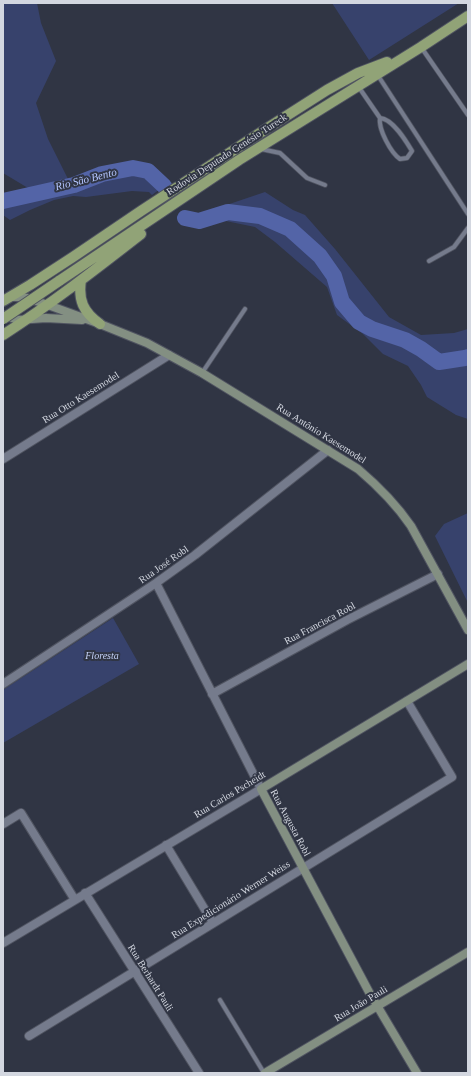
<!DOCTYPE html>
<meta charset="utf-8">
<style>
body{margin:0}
#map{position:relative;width:471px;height:1076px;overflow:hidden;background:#303544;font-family:Georgia,serif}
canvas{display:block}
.frame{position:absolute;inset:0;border:4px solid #d3d7e0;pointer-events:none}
</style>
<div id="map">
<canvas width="471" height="1076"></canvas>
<div class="frame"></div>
</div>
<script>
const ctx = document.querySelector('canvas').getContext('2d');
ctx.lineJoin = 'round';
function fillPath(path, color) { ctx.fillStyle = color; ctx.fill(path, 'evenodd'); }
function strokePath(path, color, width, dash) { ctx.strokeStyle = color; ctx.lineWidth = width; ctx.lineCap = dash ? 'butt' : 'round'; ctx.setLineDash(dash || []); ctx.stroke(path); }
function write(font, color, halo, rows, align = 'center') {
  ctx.font = font + ' Georgia,serif'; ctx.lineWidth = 4; ctx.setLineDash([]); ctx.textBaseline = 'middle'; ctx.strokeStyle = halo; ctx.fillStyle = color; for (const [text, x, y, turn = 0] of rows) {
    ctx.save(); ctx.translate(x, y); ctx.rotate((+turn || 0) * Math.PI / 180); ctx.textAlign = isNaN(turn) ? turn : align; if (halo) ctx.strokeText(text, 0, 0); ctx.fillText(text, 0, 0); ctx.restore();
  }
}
fillPath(new Path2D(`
 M 3,3 L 37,3 L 41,23 L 56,61 L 36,103 L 48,139 L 68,179 L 33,191 L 3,173 Z
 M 332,3 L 459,3 L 369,60 Z
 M 131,172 L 146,176 L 160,189 L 152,195 L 149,192 L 132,191 L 86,197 L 73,196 L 54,200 L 30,210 L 10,220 L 3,215 L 3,201 Z
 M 265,192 L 293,210 L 305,215 L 335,249 L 389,317 L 421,335 L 454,333 L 468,329 L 468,419 L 456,415 L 427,397 L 421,385 L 408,366 L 383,354 L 363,334 L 337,315 L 327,287 L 275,242 L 255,227 L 221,220 L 204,226 L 179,221 Z
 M 468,513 L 468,603 L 435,536 L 444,524 Z
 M 113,618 L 139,664 L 3,743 L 3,690 Z`), '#37426c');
strokePath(new Path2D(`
 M 3,201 L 74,185 L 102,174 L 133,168 L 148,171 L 164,186
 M 185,218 L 199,221 L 228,212 L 260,216 L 290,229 L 320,256 L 334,276 L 342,302 L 359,322 L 372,329 L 405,340 L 421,349 L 439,362 L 465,358 L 468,357`), '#5364a7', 16);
const lane = new Path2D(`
 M 421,47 L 468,115
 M 377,74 L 468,214
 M 358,86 L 380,118 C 378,129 391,153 400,159 L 407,158 L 412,151 C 406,141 393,119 380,118
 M 261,149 L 280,153 L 307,178 L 325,185
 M 429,261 L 454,247 L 468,228
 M 202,373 L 245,309
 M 220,1000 L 264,1073`);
const street = new Path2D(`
 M 3,459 L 169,355
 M 3,684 L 156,583 L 195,555 L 328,450
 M 212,694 L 347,620 L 438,574
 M 3,824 L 21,813 L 75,900
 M 166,845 L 213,923
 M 85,893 L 199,1073
 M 3,943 L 261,789 L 156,583
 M 29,1036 L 452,777 L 407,701`);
const secondary = new Path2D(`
 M 11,297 L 21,297 L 27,298 L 48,305 L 100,324 L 147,343 L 202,373 L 358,469 C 378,486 396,504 411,526 L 468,630
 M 3,315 L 18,320 L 46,318 L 82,320
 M 265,1073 L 468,952
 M 417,1073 L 369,992 L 261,789 L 468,664`);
const primary = new Path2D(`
 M 81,280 C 78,300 83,312 100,324
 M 59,281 L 239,160 L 421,47 L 468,16
 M 3,301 L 30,285 L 73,257 L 141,211 L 269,127 L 327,90 L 358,73 L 387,62
 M 3,335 C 51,304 96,269 141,234`);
strokePath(lane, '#505461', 5.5);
strokePath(street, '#505461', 10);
strokePath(secondary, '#505461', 10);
strokePath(primary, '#505461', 12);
strokePath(lane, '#757b8c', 4);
strokePath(street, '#757b8c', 8);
strokePath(secondary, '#838f82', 8);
strokePath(primary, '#91a377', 10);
const primaryBridge = new Path2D(`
 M 3,319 L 59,281`);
strokePath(primaryBridge, '#505461', 12, []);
strokePath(primaryBridge, '#91a377', 10);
write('10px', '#d3d7e0', '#303544', [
 ["Rodovia Deputado Genésio Tureck",227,155,-33],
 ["Rua Otto Kaesemodel",81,398,-32],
 ["Rua Antônio Kaesemodel",321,434,32],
 ["Rua José Robl",164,565,-35],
 ["Rua Francisca Robl",320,624,-28],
 ["Rua Carlos Pscheidt",230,795,-31],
 ["Rua Augusta Robl",290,823,62],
 ["Rua Expedicionário Werner Weiss",231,900,-32],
 ["Rua Berhardt Pauli",150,978,58],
 ["Rua João Pauli",361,1004,-31]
]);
write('italic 10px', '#c3d0f6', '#303544', [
 ["Floresta",102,656]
]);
write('italic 11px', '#b3c4fd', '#303544', [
 ["Rio São Bento",86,180,-14]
]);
</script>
